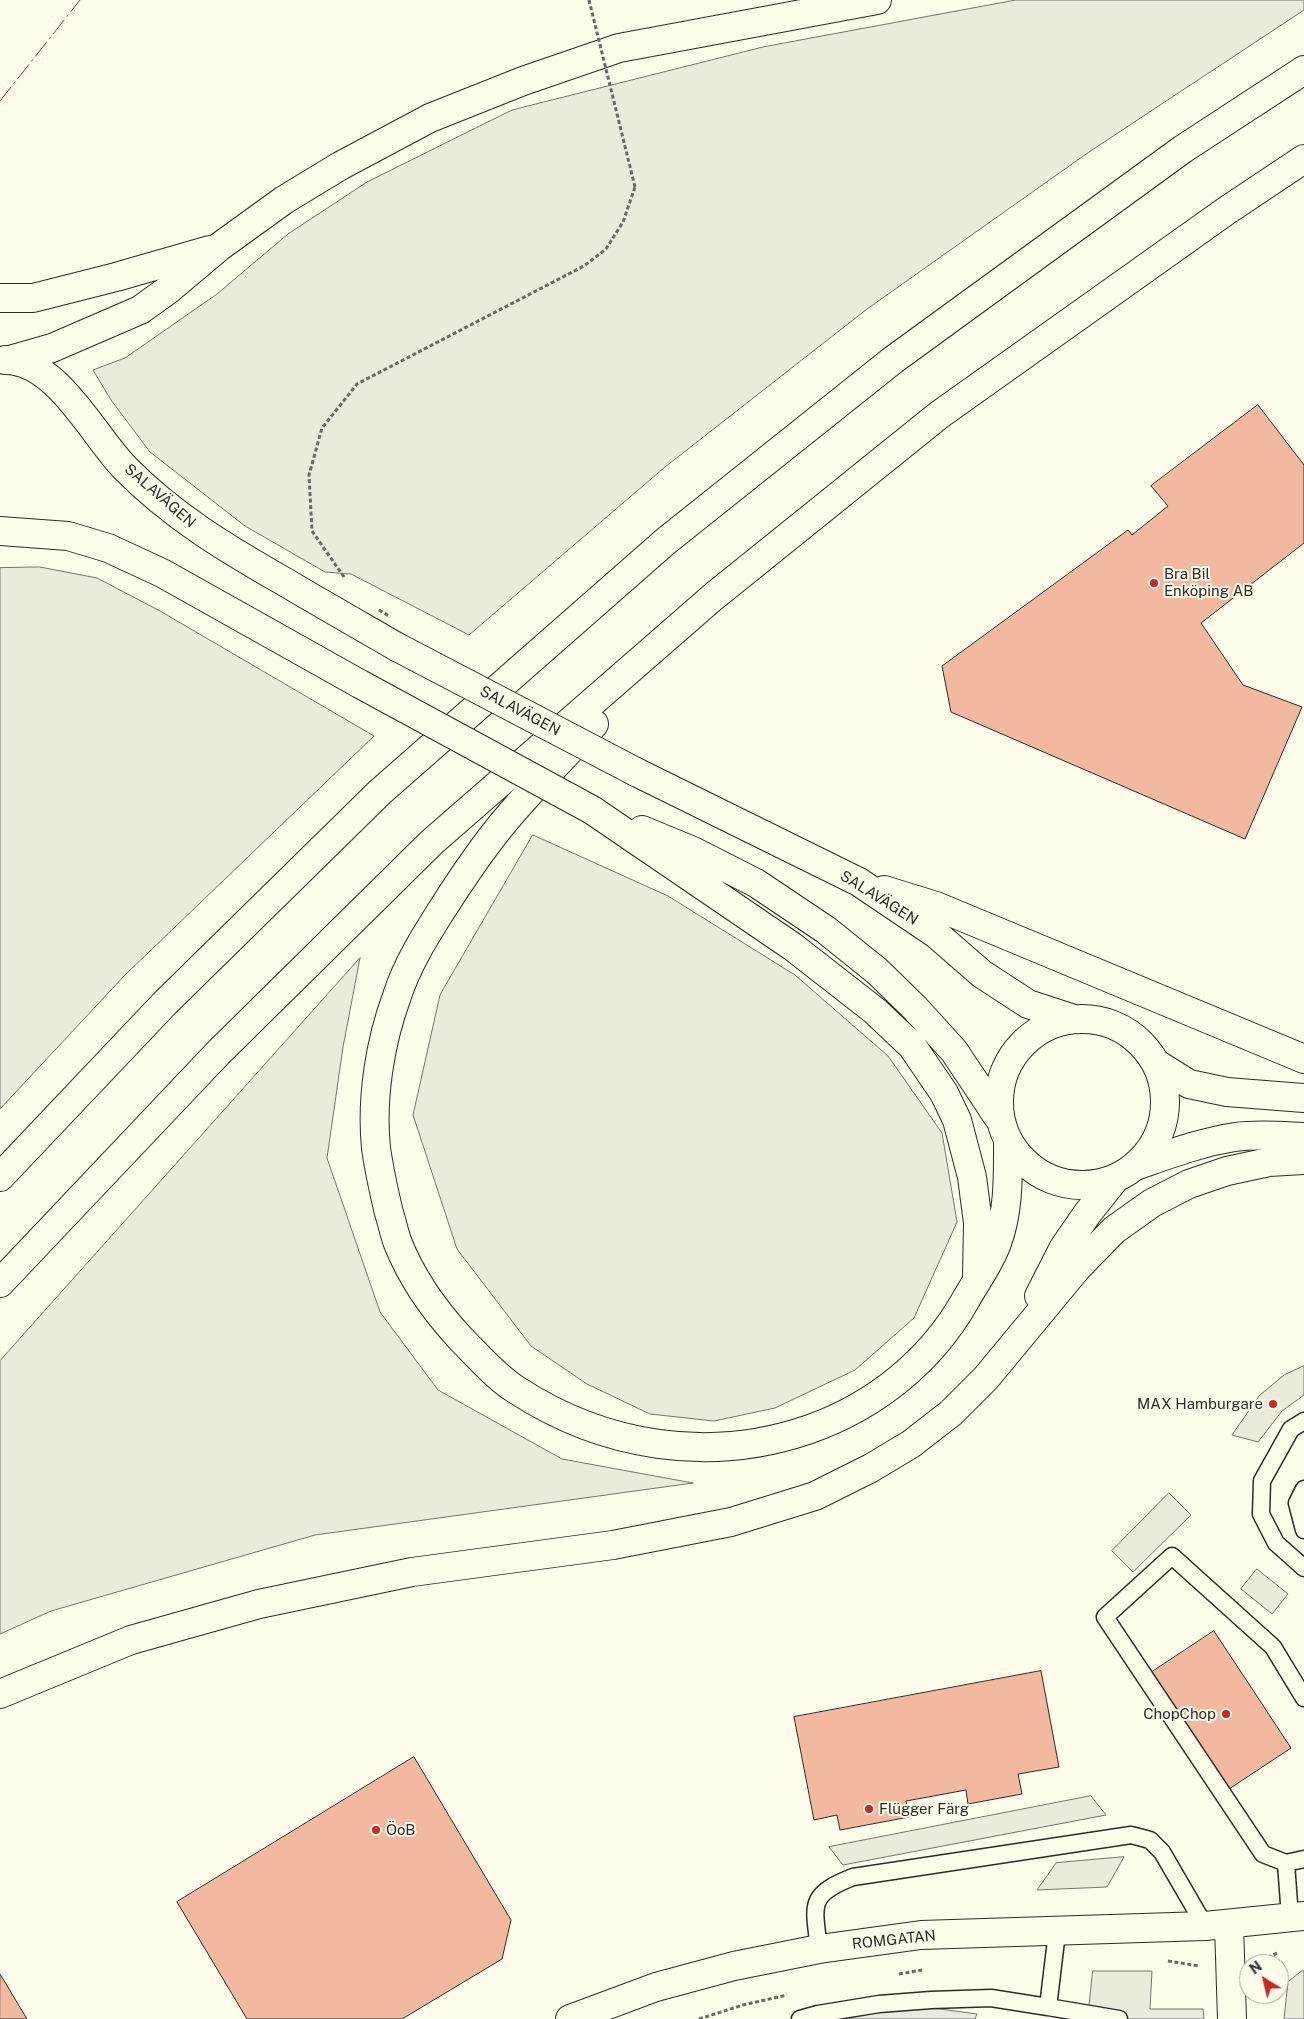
<!DOCTYPE html>
<meta charset="utf-8">
<style>
body{margin:0}
#map{position:relative;width:1304px;height:2019px;overflow:hidden;background:#fdfbea;font-family:"Public Sans",sans-serif}
canvas{display:block}
.north{position:absolute;left:1239px;top:1954px;width:50px;height:50px;box-sizing:border-box;background:#fdfbea;border:1px solid #a9a89e;border-radius:50%;rotate:324deg;font-size:14px;font-weight:700;line-height:20px;text-align:center;color:#2b2b2b}
.north::after{content:'';display:block;margin:auto;width:18px;height:22px;background:#c62828;clip-path:polygon(50% 0,100% 100%,50% 72%,0 100%)}
</style>
<div id="map">
<canvas width="1304" height="2019"></canvas>
<div class="north">N</div>
</div>
<script>
const ctx = document.querySelector('canvas').getContext('2d');
ctx.lineJoin = 'round';
function fillPath(path, color) { ctx.fillStyle = color; ctx.fill(path, 'evenodd'); }
function strokePath(path, color, width, dash) { ctx.strokeStyle = color; ctx.lineWidth = width; ctx.lineCap = dash ? 'butt' : 'round'; ctx.setLineDash(dash || []); ctx.stroke(path); }
function write(font, color, halo, rows, align = 'center') {
  ctx.font = font + ' "Public Sans",sans-serif'; ctx.lineWidth = 4; ctx.setLineDash([]); ctx.textBaseline = 'middle'; ctx.strokeStyle = halo; ctx.fillStyle = color; for (const [text, x, y, turn = 0] of rows) {
    ctx.save(); ctx.translate(x, y); ctx.rotate((+turn || 0) * Math.PI / 180); ctx.textAlign = isNaN(turn) ? turn : align; if (halo) ctx.strokeText(text, 0, 0); ctx.fillText(text, 0, 0); ctx.restore();
  }
}
const green = new Path2D(`
 M 1016,0 L 1304,0 L 1304,10 L 1089,152 L 867,309 L 665,467 L 469,635 L 351,574 L 325,572 L 245,526 L 150,452 L 111,400 L 93,370 L 125,358 L 217,294 L 288,234 L 367,182 L 512,110 L 763,47 Z
 M 40,567 L 97,578 L 160,611 L 374,736 L 125,975 L 0,1109 L 0,568 Z
 M 533,835 L 668,896 L 795,975 L 888,1056 L 942,1133 L 957,1222 L 914,1318 L 855,1370 L 775,1408 L 714,1421 L 650,1414 L 587,1384 L 531,1346 L 457,1249 L 413,1115 L 440,995 Z
 M 360,958 L 343,1047 L 327,1158 L 380,1312 L 438,1390 L 562,1459 L 693,1483 L 315,1535 L 51,1611 L 0,1634 L 0,1361 Z`);
fillPath(green, '#ecebdb');
strokePath(green, '#74746e', 1);
const parking = new Path2D(`
 M 1304,1366 L 1304,1395 L 1282,1411 L 1258,1442 L 1232,1435 L 1259,1396 L 1284,1375 Z
 M 1169,1493 L 1191,1515 L 1133,1572 L 1112,1551 Z
 M 1257,1569 L 1288,1594 L 1272,1614 L 1241,1589 Z
 M 1091,1796 L 1106,1815 L 843,1865 L 829,1847 Z
 M 1124,1857 L 1107,1887 L 1037,1890 L 1056,1863 Z
 M 1093,1971 L 1152,1971 L 1150,2009 L 1203,2009 L 1204,2019 L 1088,2019 Z
 M 1302,1971 L 1304,1971 L 1304,2019 L 1284,2019 L 1288,1982 Z
 M 933,2008 L 977,2014 L 975,2019 L 849,2019 L 849,2013 Z`);
fillPath(parking, '#eceadb');
strokePath(parking, '#74746e', 1);
const building = new Path2D(`
 M 1258,405 L 1304,465 L 1304,543 L 1201,623 L 1243,685 L 1302,707 L 1245,839 L 951,712 L 942,666 L 1128,530 L 1132,535 L 1168,506 L 1151,486 Z
 M 1214,1631 L 1291,1748 L 1229,1789 L 1152,1672 Z
 M 1041,1671 L 1059,1767 L 1018,1774 L 1022,1794 L 968,1804 L 966,1790 L 906,1801 L 909,1817 L 840,1830 L 837,1815 L 814,1820 L 794,1717 Z
 M 414,1757 L 511,1920 L 502,1959 L 402,2019 L 247,2019 L 177,1902 Z
 M 0,1974 L 27,2019 L 0,2019 Z`);
fillPath(building, '#f2b8a0');
strokePath(building, '#2b2b2b', 1);
const lane = new Path2D(`
 M 1304,1421 L 1291,1429 L 1262,1481 L 1261,1514 L 1276,1543 L 1304,1568
 M 1304,1489 L 1297,1503 L 1304,1530
 M 1286,1863 L 1263,1854 L 1105,1617 L 1172,1556 L 1273,1647 L 1304,1698
 M 1290,1917 L 1286,1863 L 1304,1859
 M 1057,1932 L 1048,2007 L 1119,2019
 M 819,1949 C 814,1905 807,1895 853,1877 L 1131,1835 L 1150,1840 L 1162,1852 L 1205,1926
 M 800,2019 L 818,2014 L 879,2004 L 931,2000 L 991,1998 L 1048,2007`);
const street = new Path2D(`
 M 1229,1925 L 1232,2019
 M 570,2019 L 656,1987 L 734,1966 L 819,1949 L 921,1935 L 1205,1926 L 1304,1916`);
const secondary = new Path2D(`
 M 1157,1064 L 1189,1084 L 1227,1092 L 1304,1098
 M 1138,1165 C 1170,1154 1202,1142 1235,1137 C 1258,1134 1281,1136 1304,1137`);
const highway = new Path2D(`
 M 0,298 L 33,298 L 116,277 L 210,250
 M 5,360 C 57,360 92,434 125,468 C 172,516 227,549 285,582 C 322,604 359,625 397,647
 M 10,360 L 52,348 L 140,310 L 168,290 L 219,247 L 284,200 L 340,166 L 430,118 L 523,81 L 619,48 L 877,0
 M 0,531 L 68,536 L 108,548 L 162,573 L 360,684
 M 594,724 C 566,755 536,784 509,816 C 483,846 462,878 441,911 C 424,938 407,965 397,996 C 380,1042 371,1098 376,1148 C 379,1169 384,1192 389,1213 C 392,1222 394,1232 397,1241 C 411,1277 435,1311 461,1339 C 478,1356 495,1376 515,1389 C 603,1447 710,1464 810,1429 C 875,1406 931,1361 965,1301 C 975,1283 990,1263 997,1243 C 1009,1211 1008,1175 1008,1141
 M 636,772 L 859,882 L 936,934 L 982,974 L 1028,1004 L 1074,1019
 M 592,810 L 793,947 L 875,1011 L 912,1046 L 944,1093 L 957,1120 L 972,1177 L 978,1223 L 977,1276
 M 642,830 L 693,851 L 756,883 L 826,930 L 877,971 L 915,1008 L 954,1051 L 1000,1120
 M 884,890 L 936,906 L 1304,1059
 M999 1102a83 83 0 1 1 166 0a83 83 0 1 1-166 0Z
 M 0,1177 L 165,1003 L 380,792 L 666,541 L 893,360 L 1183,149 L 1304,70
 M 0,1283 L 218,1053 L 432,842 L 713,597 L 939,415 L 1226,211 L 1304,159
 M 1039,1296 L 1063,1249 L 1087,1214 L 1114,1180
 M 0,1694 L 131,1640 L 259,1604 L 412,1572 L 613,1545 L 731,1522 L 815,1496 L 871,1468 L 911,1444 L 951,1413 L 986,1378 L 1077,1268 L 1114,1230 L 1152,1203 L 1189,1184 L 1227,1171 L 1269,1162 L 1304,1160`);
strokePath(lane, '#2b2b2b', 19);
strokePath(street, '#2b2b2b', 30);
strokePath(secondary, '#2b2b2b', 30);
strokePath(highway, '#2b2b2b', 30);
strokePath(new Path2D(`
 M 344,577 L 312,531 L 309,475 L 322,428 L 357,384 L 584,266 L 606,249 L 623,222 L 635,187
 M 1168,1961 L 1199,1966
 M 1262,1961 L 1277,1953
 M 899,1974 L 922,1970
 M 699,2019 L 743,2005 L 787,1995`), '#6a6964', 3, [4, 2.5]);
strokePath(lane, '#fdfbea', 16);
strokePath(street, '#fdfbea', 28);
strokePath(secondary, '#fdfbea', 28);
strokePath(highway, '#fdfbea', 28);
const highwayBridge = new Path2D(`
 M 397,647 L 636,772
 M 360,684 L 592,810`);
strokePath(highwayBridge, '#2b2b2b', 30, []);
strokePath(new Path2D(`
 M 589,0 L 635,187
 M 379,610 L 389,616`), '#6a6964', 3, [4, 2.5]);
strokePath(highwayBridge, '#fdfbea', 28);
strokePath(new Path2D(`
 M 0,101 L 80,0`), '#c62828', 1, [18, 4, 2.5, 4]);
for (const [x, y, r, color] of [
 [1154,583,5,"#c62828"],
 [1273,1404,5,"#c62828"],
 [1226,1714,5,"#c62828"],
 [869,1809,5,"#c62828"],
 [376,1830,5,"#c62828"]
]) { const dot = new Path2D(); dot.arc(x, y, r, 0, 2 * Math.PI); ctx.fillStyle = color; ctx.fill(dot); strokePath(dot, '#fdfbea', 2); }
write('15px', '#2b2b2b', '#fdfbea', [
 ["SALAVÄGEN",160,496,41],
 ["SALAVÄGEN",520,711,28],
 ["SALAVÄGEN",879,898,32],
 ["ROMGATAN",894,1940,-6]
]);
write('15px', '#2b2b2b', '#fdfbea', [
 ["Bra Bil",1164,574],
 ["Enköping AB",1164,591],
 ["MAX Hamburgare",1263,1404,"right"],
 ["ChopChop",1216,1714,"right"],
 ["Flügger Färg",879,1809],
 ["ÖoB",386,1830]
], 'left');
</script>
